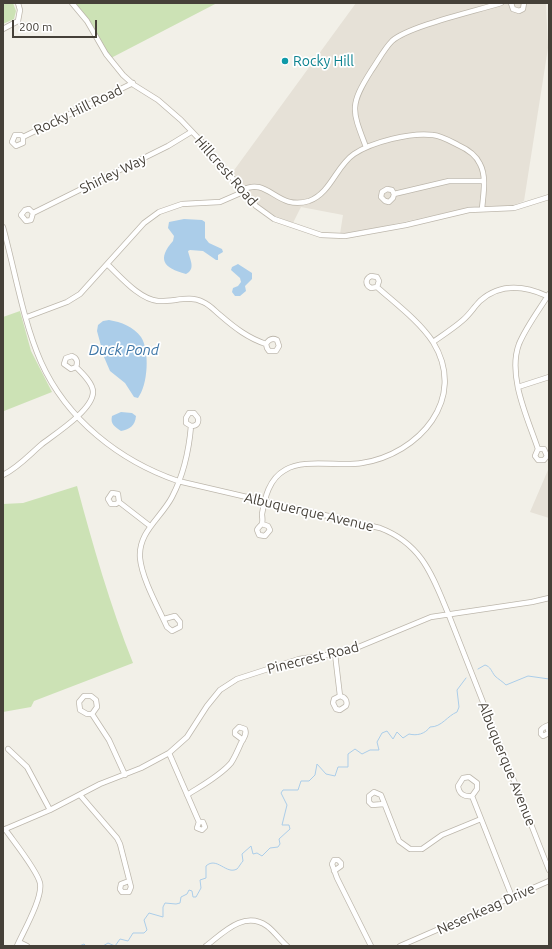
<!DOCTYPE html>
<style>
body{margin:0}
#map{position:relative;width:552px;height:949px;overflow:hidden;background:#f2f0e8;font-family:Ubuntu,sans-serif}
canvas{display:block}
.frame{position:absolute;inset:0;border:4px solid #454038;pointer-events:none}
.scale{position:absolute;left:12px;top:20px;width:85px;height:18px;box-sizing:border-box;border:2px solid #454038;border-top:0;padding-left:5px;font-size:12px;line-height:14px;white-space:nowrap;color:#454038;-webkit-text-stroke:3px #fff;paint-order:stroke}
</style>
<div id="map">
<canvas width="552" height="949"></canvas>
<div class="frame"></div>
<div class="scale">200 m</div>
</div>
<script>
const ctx = document.querySelector('canvas').getContext('2d');
ctx.lineJoin = 'round';
function fillPath(path, color) { ctx.fillStyle = color; ctx.fill(path, 'evenodd'); }
function strokePath(path, color, width, dash) { ctx.strokeStyle = color; ctx.lineWidth = width; ctx.lineCap = dash ? 'butt' : 'round'; ctx.setLineDash(dash || []); ctx.stroke(path); }
function write(font, color, halo, rows, align = 'center') {
  ctx.font = font + ' Ubuntu,sans-serif'; ctx.lineWidth = 3.5; ctx.setLineDash([]); ctx.textBaseline = 'middle'; ctx.strokeStyle = halo; ctx.fillStyle = color; for (const [text, x, y, turn = 0] of rows) {
    ctx.save(); ctx.translate(x, y); ctx.rotate((+turn || 0) * Math.PI / 180); ctx.textAlign = isNaN(turn) ? turn : align; if (halo) ctx.strokeText(text, 0, 0); ctx.fillText(text, 0, 0); ctx.restore();
  }
}
fillPath(new Path2D(`
 M 356,3 L 546,3 L 548,48 L 524,201 L 514,205 L 503,207 L 468,208 L 371,229 L 340,234 L 343,215 L 301,207 L 293,223 L 275,216 L 258,205 L 232,173 Z
 M 548,470 L 549,470 L 549,518 L 530,512 Z`), '#e6e1d7');
fillPath(new Path2D(`
 M 3,3 L 13,3 L 16,11 L 14,19 L 3,24 Z
 M 74,3 L 217,3 L 111,58 Z
 M 20,311 L 31,351 L 52,392 L 4,411 L 3,317 Z
 M 77,486 C 93,546 110,605 133,663 L 34,701 L 31,707 L 3,712 L 3,504 L 23,503 Z`), '#cce2b5');
fillPath(new Path2D(`
 M 184,219 L 202,220 L 205,222 L 205,238 L 209,243 L 222,249 L 223,252 L 218,255 L 218,260 L 216,260 L 203,251 L 190,250 L 188,251 C 190,260 196,269 186,274 C 163,268 157,259 173,241 L 174,236 L 168,228 L 169,222 Z
 M 238,264 L 252,273 L 252,279 L 245,286 L 246,291 L 240,296 L 235,296 L 232,292 L 233,288 L 238,286 L 241,282 L 240,278 L 231,270 L 232,267 Z
 M 109,320 C 121,322 134,327 141,337 C 150,351 148,385 138,398 L 134,397 L 125,383 L 110,371 L 104,357 L 97,331 L 98,325 L 103,321 Z
 M 121,412 L 132,413 L 136,416 C 135,426 130,429 121,431 C 115,427 110,424 112,416 Z`), '#abcde9');
strokePath(new Path2D(`
 M 478,669 L 485,665 C 491,667 491,671 495,676 C 498,679 502,681 506,685 L 528,676 L 549,679
 M 79,946 L 84,944 L 86,946
 M 103,946 L 108,943 L 115,946 L 120,939 L 128,941 L 133,933 L 144,933 L 147,930 L 144,920 L 149,913 L 163,917 L 163,907 L 165,903 L 176,904 L 180,903 L 181,897 L 187,894 L 189,890 L 192,891 L 193,897 L 196,897 L 201,888 L 200,880 L 206,878 L 206,866 C 217,856 226,875 237,869 C 239,867 241,863 243,861 L 242,854 L 251,846 L 253,854 L 257,853 L 262,856 L 270,848 L 278,847 L 280,844 L 279,839 L 290,829 L 289,825 L 282,825 L 287,805 L 281,793 L 283,790 L 298,790 L 301,781 L 309,781 L 315,775 L 317,764 L 326,774 L 335,776 L 338,767 L 348,767 L 348,754 L 355,749 L 362,754 L 370,750 L 379,750 L 377,742 L 382,733 L 387,731 L 393,739 L 397,732 L 403,738 L 409,734 C 417,736 425,734 430,727 C 442,727 447,716 457,712 L 459,707 L 457,690 L 466,678`), '#abcde9', 1);
const minor = new Path2D(`
 M 72,3 L 87,21 L 106,54 L 123,75 L 134,85 L 158,100 L 181,120 L 201,141 L 256,206 L 274,219 L 321,235 L 345,236 L 406,225 L 469,210 L 514,208 L 549,197
 M 511,3 L 513,9 L 519,11 L 523,9 L 524,3
 M 3,29 L 18,21 L 20,10 L 18,3
 M 23,137 L 23,143 L 16,146 L 12,142 L 15,135 L 21,135 L 23,137 L 133,83
 M 366,147 C 352,110 349,106 371,71 C 378,61 384,49 392,41 C 409,26 476,11 501,3
 M 242,190 C 269,176 276,211 309,201 C 331,193 336,166 354,154 C 372,142 411,132 433,135 C 442,136 450,141 458,145 C 467,149 476,155 480,164 C 487,177 483,196 482,209
 M 394,194 L 393,198 L 389,202 L 385,201 L 381,197 L 382,192 L 387,189 L 392,190 L 394,194 L 449,181 L 483,181
 M 33,213 L 31,220 L 26,221 L 21,215 L 25,210 L 29,209 L 33,213 L 168,146 L 191,132
 M 3,227 C 15,271 23,321 41,362 C 67,420 120,461 178,481 L 380,528 C 422,544 432,575 448,613 L 549,870
 M 107,264 C 121,277 139,299 158,301 C 174,302 189,295 203,302 C 210,305 215,311 220,315 C 235,328 248,338 266,344 L 267,348 L 269,351 L 276,351 L 279,346 L 277,340 C 273,338 269,339 266,344
 M 27,317 L 67,302 L 80,294 L 144,223 L 159,212 L 182,204 L 220,202 L 243,192
 M 433,342 C 443,335 454,328 463,320 C 470,314 474,307 480,301 C 500,283 525,286 547,296
 M 518,387 L 549,377
 M 538,449 L 544,449 L 547,456 L 544,460 L 538,460 L 535,456 L 538,449 C 528,419 507,376 519,344 C 526,327 539,310 549,294
 M 3,475 C 19,467 29,455 42,444 C 55,434 93,410 93,392 C 93,383 82,373 76,367 C 78,362 77,358 72,356 L 66,358 L 64,364 L 71,369 L 76,367
 M 119,502 L 116,504 L 111,504 L 108,499 L 112,493 L 118,494 L 119,502 L 150,526
 M 262,524 L 268,526 L 270,530 L 265,536 L 259,535 L 257,530 C 258,527 262,525 262,523 C 263,521 262,516 262,514 C 265,497 269,479 285,470 C 304,458 340,467 362,463 C 419,454 468,399 433,342 C 419,321 396,304 377,287 L 379,281 L 377,277 L 371,276 C 365,279 365,285 371,288 L 377,287
 M 164,619 L 175,616 L 180,622 L 180,627 L 172,631 L 167,627 C 158,607 142,579 140,558 C 138,532 161,518 172,497 C 183,476 189,450 191,426 C 197,426 199,423 198,418 L 194,413 L 189,413 L 186,418 L 186,423 L 191,426
 M 335,654 L 340,696 L 334,699 L 333,703 L 336,709 L 340,710 L 346,706 C 348,701 345,697 340,696
 M 92,714 L 87,714 L 80,710 L 79,702 L 84,696 L 91,696 L 96,700 L 97,707 L 92,714 L 109,740 L 125,775
 M 547,726 L 549,733 L 543,736 L 541,734 L 541,730 C 543,727 546,726 549,725
 M 8,749 L 27,767 L 50,810
 M 169,753 L 199,822 L 203,822 L 205,827 L 202,830 L 197,828 L 199,822
 M 80,795 L 117,838 L 120,844 L 131,887 L 129,892 L 122,892 L 120,889 L 121,884 L 129,881
 M 187,795 C 201,786 220,776 231,763 C 235,757 238,750 241,743 C 244,738 247,734 245,729 L 239,727 L 235,731 L 235,734 L 243,740
 M 472,796 C 464,797 459,794 458,786 L 463,778 L 469,777 L 477,783 L 477,789 L 472,796 L 512,897
 M 384,804 L 372,805 L 369,802 L 369,796 L 374,792 L 381,795 L 399,841 L 410,849 L 422,849 L 442,835 L 481,819
 M 5,829 C 14,842 37,870 40,883 C 43,898 23,932 17,946
 M 3,830 L 50,810 L 100,784 L 141,768 L 169,753 L 187,737 L 207,706 L 220,690 L 237,679 L 299,659 L 335,654 L 356,648 L 431,617 L 532,602 L 549,598
 M 334,871 L 341,866 L 341,863 L 338,860 L 334,860 L 332,864 L 337,878 L 371,946
 M 19,942 L 27,946
 M 206,946 C 223,933 244,910 267,926 C 274,931 280,940 287,946
 M 400,946 L 549,881`);
strokePath(minor, '#bdb7ac', 6);
strokePath(minor, '#fff', 4.5);
for (const [x, y, r, color] of [
 [285,61,4,"#0f9aa8"]
]) { const dot = new Path2D(); dot.arc(x, y, r, 0, 2 * Math.PI); ctx.fillStyle = color; ctx.fill(dot); strokePath(dot, '#fff', 1.5); }
write('14px', '#0d838f', '#fff', [
 ["Rocky Hill",293,61]
], 'left');
write('14px', '#454038', '#fff', [
 ["Rocky Hill Road",78,110,-26],
 ["Hillcrest Road",226,171,49],
 ["Shirley Way",113,174,-26],
 ["Albuquerque Avenue",309,512,13],
 ["Pinecrest Road",313,658,-14],
 ["Albuquerque Avenue",507,764,68],
 ["Nesenkeag Drive",486,909,-24]
]);
write('italic 15px', '#3c75a6', '#fff', [
 ["Duck Pond",124,350]
]);
</script>
